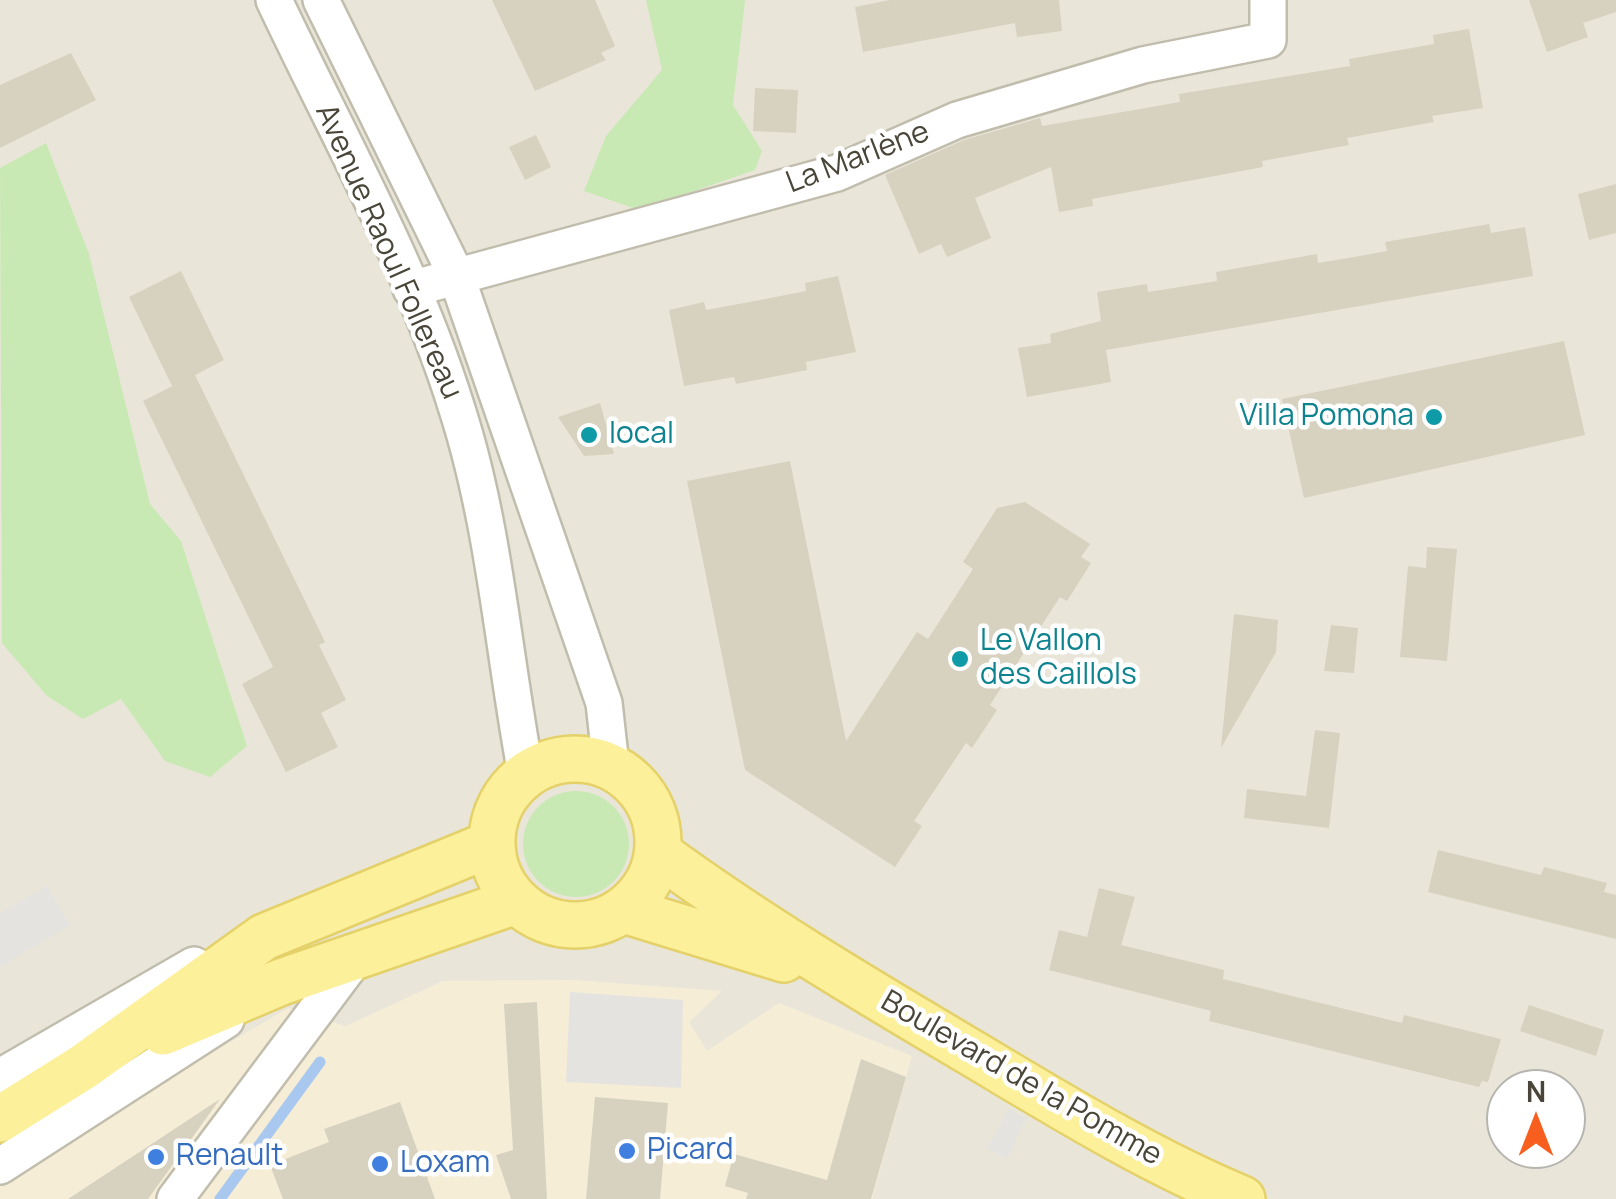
<!DOCTYPE html>
<meta charset="utf-8">
<style>
body{margin:0}
#map{position:relative;width:1616px;height:1199px;overflow:hidden;background:#f5f3eb;font-family:Manrope,sans-serif}
canvas{display:block}
.north{position:absolute;left:1486px;top:1069px;width:100px;height:100px;box-sizing:border-box;background:#fff;border:2px solid #b6b5af;border-radius:50%;rotate:0deg;font-size:28px;font-weight:700;line-height:40px;text-align:center;color:#494538}
.north::after{content:'';display:block;margin:auto;width:35px;height:45px;background:#f85f1e;clip-path:polygon(50% 0,100% 100%,50% 72%,0 100%)}
</style>
<div id="map">
<canvas width="1616" height="1199"></canvas>
<div class="north">N</div>
</div>
<script>
const ctx = document.querySelector('canvas').getContext('2d');
ctx.lineJoin = 'round';
function fillPath(path, color) { ctx.fillStyle = color; ctx.fill(path, 'evenodd'); }
function strokePath(path, color, width, dash) { ctx.strokeStyle = color; ctx.lineWidth = width; ctx.lineCap = dash ? 'butt' : 'round'; ctx.setLineDash(dash || []); ctx.stroke(path); }
function write(font, color, halo, rows, align = 'center') {
  ctx.font = font + ' Manrope,sans-serif'; ctx.lineWidth = 9; ctx.setLineDash([]); ctx.textBaseline = 'middle'; ctx.strokeStyle = halo; ctx.fillStyle = color; for (const [text, x, y, turn = 0] of rows) {
    ctx.save(); ctx.translate(x, y); ctx.rotate((+turn || 0) * Math.PI / 180); ctx.textAlign = isNaN(turn) ? turn : align; if (halo) ctx.strokeText(text, 0, 0); ctx.fillText(text, 0, 0); ctx.restore();
  }
}
fillPath(new Path2D(`
 M 0,0 L 1616,0 L 1616,1199 L 0,1199 ZM 1506,1089 L 1566,1089 L 1566,1149 L 1506,1149 Z`), '#e9e6d9');
fillPath(new Path2D(`
 M 574,980 L 722,991 L 689,1022 L 707,1051 L 779,1003 L 912,1056 L 872,1199 L 0,1199 L 0,1178 L 288,1008 L 346,1026 L 443,981 Z`), '#f6edd7');
fillPath(new Path2D(`
 M 646,0 L 745,0 L 733,105 L 762,151 L 755,170 L 639,210 L 584,191 L 606,136 L 662,70 Z
 M 46,143 L 89,254 L 150,504 L 181,541 L 247,746 L 210,777 L 165,761 L 121,699 L 83,719 L 47,696 L 2,643 L 0,168 Z
 M523 844a53 53 0 1 1 106 0a53 53 0 1 1-106 0Z`), '#c9e9b4');
fillPath(new Path2D(`
 M 47,886 L 70,925 L 0,967 L 0,913 Z
 M 570,992 L 683,1000 L 681,1088 L 566,1082 Z
 M 1009,1109 L 1026,1118 L 1007,1159 L 987,1148 Z`), '#e4e3df');
strokePath(new Path2D(`
 M 220,1199 L 320,1062`), '#a8c8f0', 11);
fillPath(new Path2D(`
 M 492,0 L 595,0 L 615,46 L 601,53 L 606,60 L 535,91 Z
 M 890,0 L 1059,0 L 1062,31 L 1017,37 L 1015,23 L 863,52 L 855,7 Z
 M 1529,0 L 1616,0 L 1616,12 L 1583,23 L 1588,37 L 1547,52 Z
 M 1469,29 L 1483,108 L 1432,116 L 1434,122 L 1347,138 L 1349,145 L 1262,161 L 1263,167 L 1092,199 L 1093,206 L 1059,212 L 1051,167 L 975,198 L 991,238 L 947,257 L 941,244 L 919,254 L 885,175 L 964,140 L 1040,118 L 1042,126 L 1180,102 L 1179,94 L 1350,66 L 1349,59 L 1434,44 L 1433,35 Z
 M 71,53 L 96,100 L 0,148 L 0,85 Z
 M 755,88 L 798,90 L 796,133 L 753,131 Z
 M 536,135 L 551,167 L 525,180 L 509,147 Z
 M 1616,184 L 1616,233 L 1589,240 L 1578,194 Z
 M 1489,224 L 1491,233 L 1525,227 L 1533,276 L 1106,350 L 1111,382 L 1027,397 L 1018,348 L 1051,343 L 1050,334 L 1101,321 L 1097,292 L 1147,284 L 1148,292 L 1217,281 L 1216,272 L 1317,254 L 1318,263 L 1354,257 L 1387,251 L 1385,242 Z
 M 181,271 L 224,360 L 195,375 L 325,642 L 319,645 L 346,700 L 321,713 L 338,747 L 286,772 L 242,684 L 273,667 L 143,401 L 188,378 L 172,386 L 129,297 Z
 M 838,276 L 856,352 L 806,362 L 807,370 L 772,377 L 736,384 L 734,377 L 684,386 L 669,310 L 704,302 L 706,310 L 755,301 L 806,291 L 805,283 Z
 M 1564,341 L 1585,435 L 1304,498 L 1282,399 Z
 M 600,403 L 614,454 L 584,456 L 558,417 Z
 M 790,461 L 846,741 L 917,632 L 928,639 L 973,569 L 963,562 L 997,508 L 1025,502 L 1090,544 L 1081,557 L 1091,563 L 1067,601 L 1060,597 L 990,705 L 997,710 L 972,748 L 966,743 L 914,821 L 922,826 L 895,867 L 745,770 L 687,481 Z
 M 1427,547 L 1457,549 L 1447,661 L 1400,657 L 1408,566 L 1426,568 Z
 M 1234,614 L 1278,620 L 1276,652 L 1221,748 Z
 M 1331,625 L 1358,628 L 1354,673 L 1324,671 Z
 M 1315,730 L 1340,733 L 1329,828 L 1244,818 L 1247,789 L 1306,796 Z
 M 1438,850 L 1541,875 L 1544,867 L 1607,883 L 1604,892 L 1616,895 L 1616,939 L 1428,892 Z
 M 1099,888 L 1135,897 L 1121,945 L 1224,970 L 1223,979 L 1402,1023 L 1404,1015 L 1501,1039 L 1488,1082 L 1482,1081 L 1479,1087 L 1209,1021 L 1211,1011 L 1049,970 L 1059,930 L 1087,937 Z
 M 537,1002 L 547,1199 L 511,1199 L 496,1155 L 513,1150 L 504,1004 Z
 M 1529,1005 L 1604,1030 L 1596,1056 L 1520,1031 Z
 M 861,1059 L 906,1077 L 871,1199 L 746,1199 L 748,1193 L 725,1186 L 734,1154 L 827,1180 Z
 M 595,1097 L 668,1103 L 660,1199 L 586,1199 Z
 M 220,1099 L 148,1199 L 68,1199 Z
 M 400,1102 L 435,1199 L 283,1199 L 270,1165 L 329,1142 L 324,1129 Z`), '#d7d1c0');
const minor = new Path2D(`
 M 274,0 C 337,134 413,267 457,409 C 495,527 503,652 526,774
 M 321,0 L 456,275 L 604,703 L 611,766
 M 411,289 L 837,173 L 957,120 L 1143,65 L 1268,40 L 1268,0
 M 0,1077 L 194,965
 M 0,1166 L 226,1020
 M 175,1199 L 357,956`);
const major = new Path2D(`
 M492 842a83 83 0 1 1 166 0a83 83 0 1 1-166 0Z
 M 658,853 C 755,924 857,985 960,1046 C 1051,1100 1145,1159 1242,1199
 M 624,910 L 784,959
 M 163,1032 L 281,982 L 516,901
 M 0,1119 L 83,1067 L 264,937 L 491,844`);
strokePath(minor, '#c1bdad', 40);
strokePath(major, '#e4d16a', 50);
strokePath(minor, '#fff', 35);
strokePath(major, '#fdf09b', 45);
for (const [x, y, r, color] of [
 [1434,417,10,"#0f9aa8"],
 [589,435,10,"#0f9aa8"],
 [960,659,10,"#0f9aa8"],
 [627,1151,10,"#3f7fe0"],
 [156,1157,10,"#3f7fe0"],
 [380,1164,10,"#3f7fe0"]
]) { const dot = new Path2D(); dot.arc(x, y, r, 0, 2 * Math.PI); ctx.fillStyle = color; ctx.fill(dot); strokePath(dot, '#fff', 4); }
write('30px', '#494538', '#fff', [
 ["La Marlène",858,158,-21],
 ["Avenue Raoul Follereau",388,252,66],
 ["Boulevard de la Pomme",1021,1079,30]
]);
write('30px', '#0d838f', '#fff', [
 ["Villa Pomona",1414,417,"right"],
 ["local",609,435],
 ["Le Vallon",980,642],
 ["des Caillols",980,676]
], 'left');
write('30px', '#366cbe', '#fff', [
 ["Picard",647,1151],
 ["Renault",176,1157],
 ["Loxam",400,1164]
], 'left');
</script>
